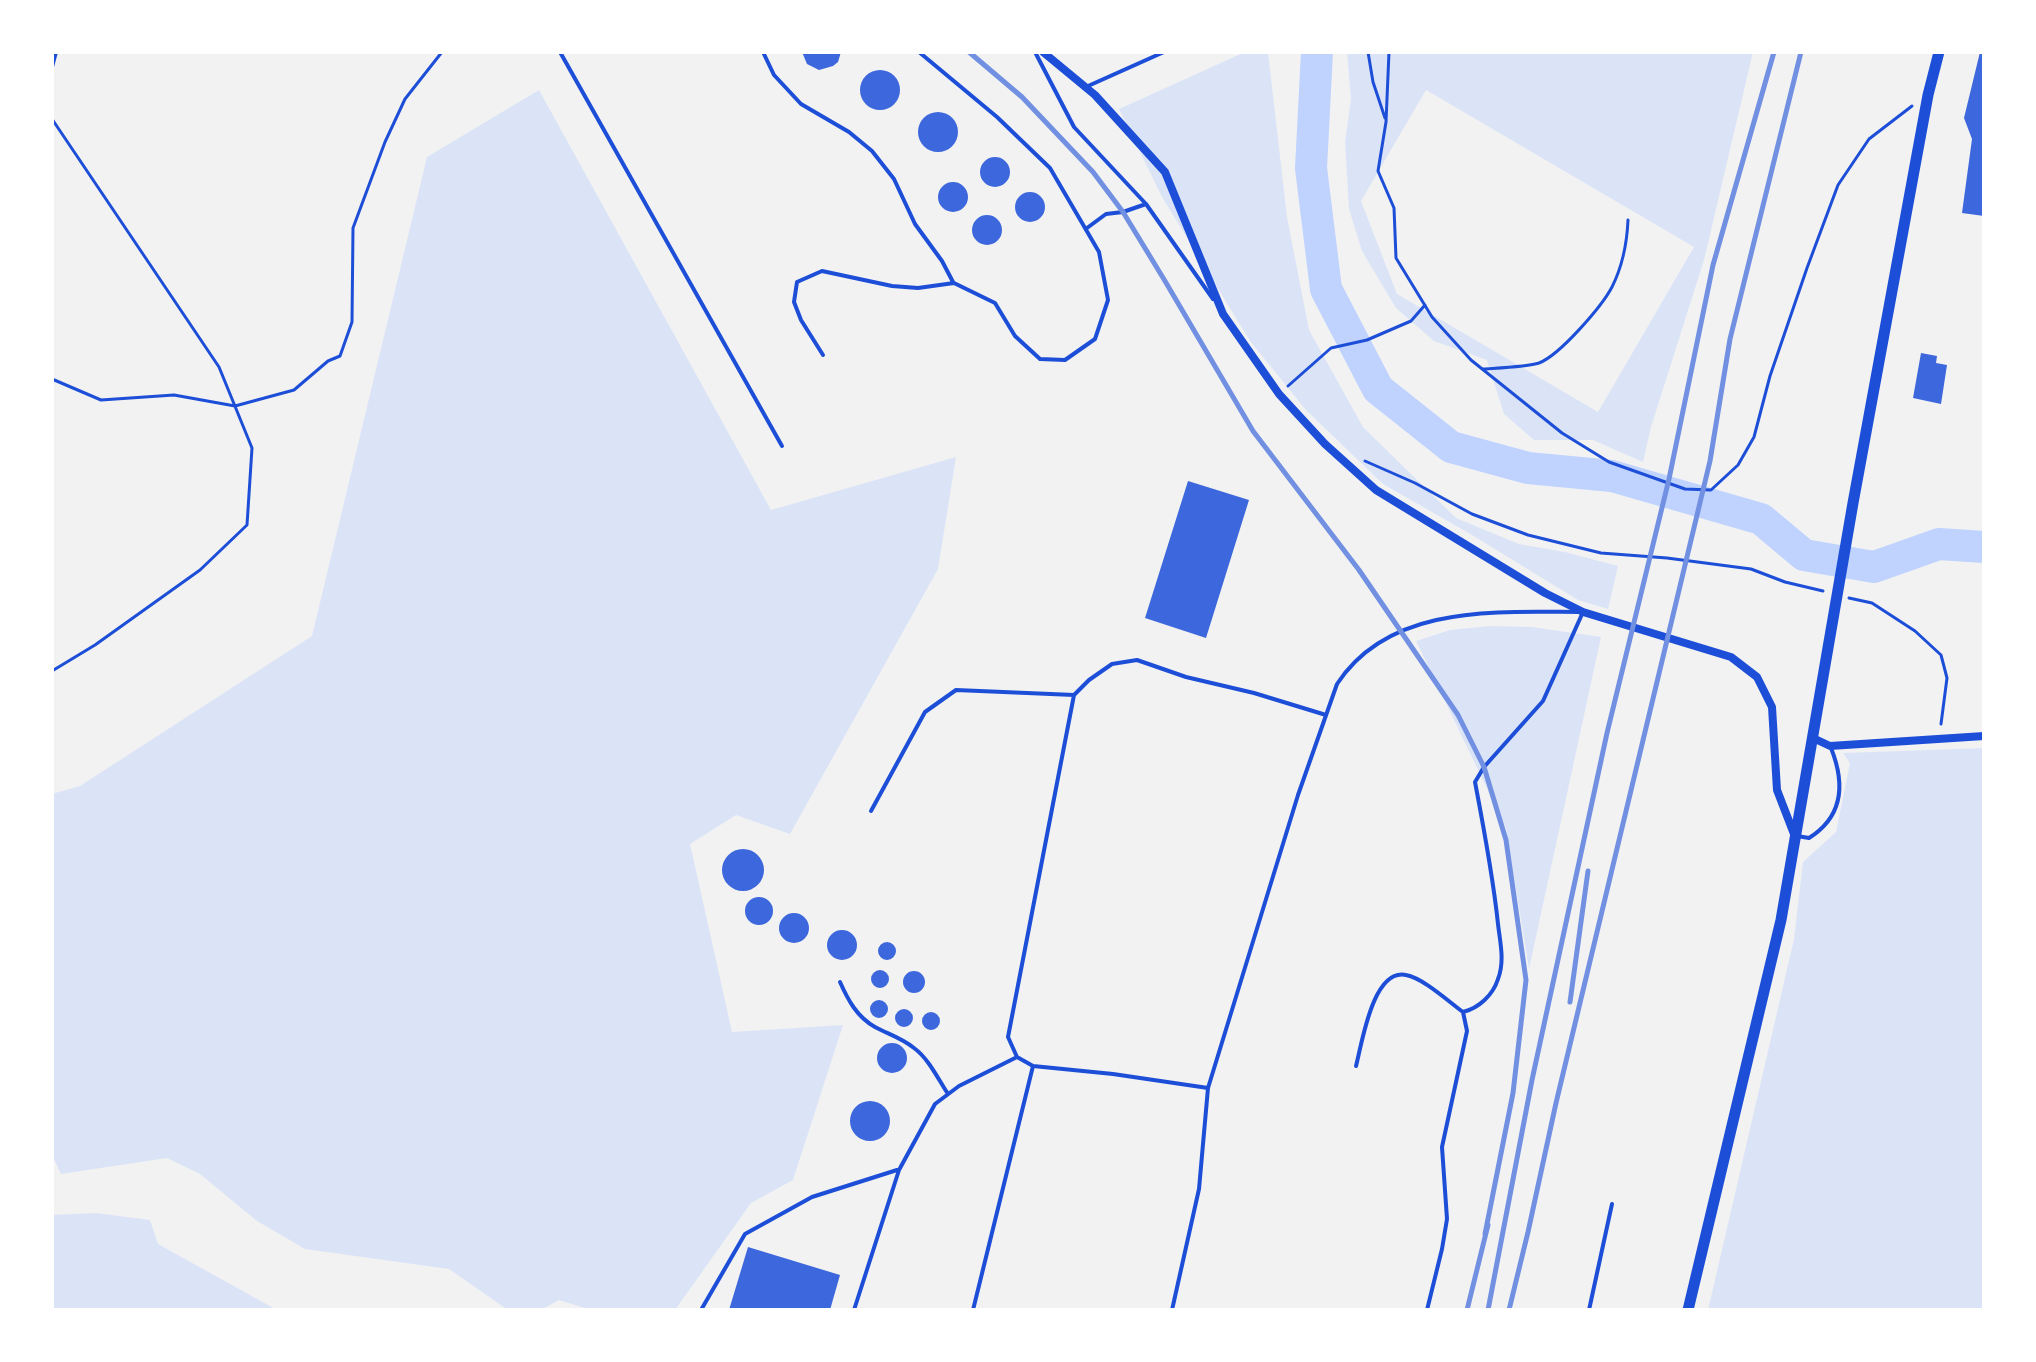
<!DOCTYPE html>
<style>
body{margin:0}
#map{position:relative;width:2036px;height:1362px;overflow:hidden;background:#f2f2f2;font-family:"Fira Sans",sans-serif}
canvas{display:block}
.frame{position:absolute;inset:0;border:54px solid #fff;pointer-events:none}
</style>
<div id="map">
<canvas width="2036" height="1362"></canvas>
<div class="frame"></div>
</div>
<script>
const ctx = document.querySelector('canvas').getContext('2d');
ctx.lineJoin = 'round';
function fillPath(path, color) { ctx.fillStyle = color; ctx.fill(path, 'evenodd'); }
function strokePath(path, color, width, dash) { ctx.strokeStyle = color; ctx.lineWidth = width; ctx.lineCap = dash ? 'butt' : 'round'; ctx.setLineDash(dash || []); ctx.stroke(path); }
fillPath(new Path2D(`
 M 1245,52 L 1268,52 L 1287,217 L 1309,330 L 1363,427 L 1456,518 L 1519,544 L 1565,552 L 1618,566 L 1608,609 L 1578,600 L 1472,535 L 1383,484 L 1306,410 L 1250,341 L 1162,197 L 1119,109 Z
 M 1347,52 L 1753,52 L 1704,260 L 1651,427 L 1643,462 L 1593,440 L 1534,440 L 1504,414 L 1487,360 L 1434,341 L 1396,308 L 1362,251 L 1349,209 L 1345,142 L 1351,99 ZM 1426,90 L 1694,247 L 1598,412 L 1397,294 L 1361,201 Z
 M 539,90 L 771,510 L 956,457 L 938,569 L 790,834 L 736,815 L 690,844 L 732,1032 L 843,1025 L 793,1180 L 751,1203 L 675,1310 L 591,1310 L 559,1300 L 541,1310 L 508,1310 L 449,1269 L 305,1249 L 257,1221 L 200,1174 L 167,1158 L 61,1174 L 52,1155 L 52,794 L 80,786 L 312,636 L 427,157 Z
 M 1491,626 L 1532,627 L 1601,637 L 1529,969 L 1506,828 L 1416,641 L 1450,630 Z
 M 1984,748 L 1984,1310 L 1708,1310 L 1794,939 L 1803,862 L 1836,832 L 1850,763 L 1843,753 Z
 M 96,1213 L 150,1220 L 158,1244 L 277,1310 L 52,1310 L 52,1215 Z`), '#dbe4f7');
strokePath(new Path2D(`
 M 1317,52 L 1311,168 L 1326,289 L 1378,389 L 1451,447 L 1528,468 L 1612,476 L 1761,519 L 1804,555 L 1874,567 L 1939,544 L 1984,547`), '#bfd3fe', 32);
fillPath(new Path2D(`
 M 802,52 L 841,52 L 838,62 L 833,66 L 819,70 L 807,64 Z
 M 1980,52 L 1984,52 L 1984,216 L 1962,213 L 1972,139 L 1964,118 Z
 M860 90a20 20 0 1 1 40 0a20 20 0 1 1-40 0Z
 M918 132a20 20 0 1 1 40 0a20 20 0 1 1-40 0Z
 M980 172a15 15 0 1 1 30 0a15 15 0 1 1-30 0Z
 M938 197a15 15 0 1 1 30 0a15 15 0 1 1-30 0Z
 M1015 207a15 15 0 1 1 30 0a15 15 0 1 1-30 0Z
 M972 230a15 15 0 1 1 30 0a15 15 0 1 1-30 0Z
 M 1921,353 L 1937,356 L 1936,363 L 1947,365 L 1941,404 L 1913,398 Z
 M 1188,481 L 1249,500 L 1206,638 L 1145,618 Z
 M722 870a21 21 0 1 1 42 0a21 21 0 1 1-42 0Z
 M745 911a14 14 0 1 1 28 0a14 14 0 1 1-28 0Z
 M779 928a15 15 0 1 1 30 0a15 15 0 1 1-30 0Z
 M827 945a15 15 0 1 1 30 0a15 15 0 1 1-30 0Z
 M878 951a9 9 0 1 1 18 0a9 9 0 1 1-18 0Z
 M871 979a9 9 0 1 1 18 0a9 9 0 1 1-18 0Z
 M903 982a11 11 0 1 1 22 0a11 11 0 1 1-22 0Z
 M870 1009a9 9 0 1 1 18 0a9 9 0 1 1-18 0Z
 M895 1018a9 9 0 1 1 18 0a9 9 0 1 1-18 0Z
 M922 1021a9 9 0 1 1 18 0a9 9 0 1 1-18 0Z
 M877 1058a15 15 0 1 1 30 0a15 15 0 1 1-30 0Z
 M850 1121a20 20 0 1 1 40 0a20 20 0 1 1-40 0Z
 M 748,1247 L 840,1275 L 830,1310 L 729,1310 Z`), '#3d67dc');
strokePath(new Path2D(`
 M 1368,52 L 1373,82 L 1385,118
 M 1389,52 L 1386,122 L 1378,171 L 1394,208 L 1396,258 L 1432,317 L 1471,360 L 1562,433 L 1609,462 L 1685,489 L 1711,490 L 1738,465 L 1754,437 L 1770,376 L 1807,268 L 1838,185 L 1869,139 L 1912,106
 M 52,119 L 219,367 L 252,448 L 247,525 L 200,570 L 95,645 L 52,671
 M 1483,369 C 1497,368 1527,367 1539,363 C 1560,355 1602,306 1612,287 C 1623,265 1627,243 1628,220
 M 52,379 L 101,400 L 174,395 L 235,406 L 294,390 L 328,361 L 340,356 L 352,322 L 353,228 L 385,142 L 405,99 L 442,52
 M 1288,386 L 1331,348 L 1367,340 L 1411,321 L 1425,305
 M 1365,461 L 1415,483 L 1472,514 L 1528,535 L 1601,553 L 1667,558 L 1751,569 L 1785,582 L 1823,591
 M 1849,598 L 1872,603 L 1915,631 L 1941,655 L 1947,678 L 1941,724`), '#1d4ed8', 3);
strokePath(new Path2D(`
 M 560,52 L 782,446
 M 763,52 L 774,75 L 801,104 L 849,132 L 872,151 L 894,179 L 915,224 L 942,261 L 953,282
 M 1035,52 L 1074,127 L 1146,204 L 1213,299
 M 52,67 L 56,52
 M 1088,86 L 1164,52
 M 1087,228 L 1106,214 L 1123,212 L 1146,204
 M 823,355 L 801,320 L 794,302 L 797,282 L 822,271 L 892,286 L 918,288 L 954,283 L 995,303 L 1015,336 L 1040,359 L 1065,360 L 1095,339 L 1108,300 L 1099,252 L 1050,168 L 997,117 L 919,52
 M 871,811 L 925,712 L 956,690 L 1074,695
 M 1797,836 L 1809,838 C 1844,816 1845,783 1831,748
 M 840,982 C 848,1000 857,1017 875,1027 C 888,1034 902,1038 914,1048 C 929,1059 938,1079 948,1094
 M 1208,1088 L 1113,1074 L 1033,1066 L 1017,1057 L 1008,1037 L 1074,695 L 1089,680 L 1112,664 L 1137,660 L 1186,677 L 1254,693 L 1326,715
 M 701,1310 L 745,1234 L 812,1197 L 897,1170
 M 854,1310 L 899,1170 L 935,1104 L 959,1086 L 1017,1057
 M 973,1310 L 1033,1066
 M 1172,1310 L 1199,1189 L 1208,1088 L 1298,795 L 1337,684 C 1390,603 1498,612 1583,612 L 1543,701 L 1484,767 L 1475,782 C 1484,829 1493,876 1498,924 C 1500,942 1505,961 1498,979 C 1493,995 1479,1008 1463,1012 C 1448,1001 1423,978 1406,975 C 1373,968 1362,1043 1356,1066
 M 1427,1310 L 1442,1249 L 1447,1219 L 1442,1147 L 1467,1031 L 1463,1012
 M 1589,1310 L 1612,1204`), '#1d4ed8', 4);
strokePath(new Path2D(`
 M 1043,52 L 1095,95 L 1165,172 L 1223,314 L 1279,394 L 1325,444 L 1376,490 L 1545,593 L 1583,612 L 1731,657 L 1757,677 L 1772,707 L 1777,790 L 1794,834
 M 1813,738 L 1830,746 L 1984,736`), '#1d4ed8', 8);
strokePath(new Path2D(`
 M 1688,1310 L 1781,920 L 1853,503 L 1928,95 L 1939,52`), '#1d4ed8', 11);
strokePath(new Path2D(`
 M 969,52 L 1022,97 L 1093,172 L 1123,212 L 1165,281 L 1253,431 L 1359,570 L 1458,715 L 1484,767 L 1506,840 L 1526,980 L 1513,1093 L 1485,1234
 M 1570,1002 L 1588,871
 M 1467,1310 L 1488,1225
 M 1488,1310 L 1532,1080 L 1607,733 L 1669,479 L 1713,265 L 1774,52
 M 1509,1310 L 1528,1232 L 1556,1103 L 1710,461 L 1730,339 L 1801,52`), '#7290e2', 5);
</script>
